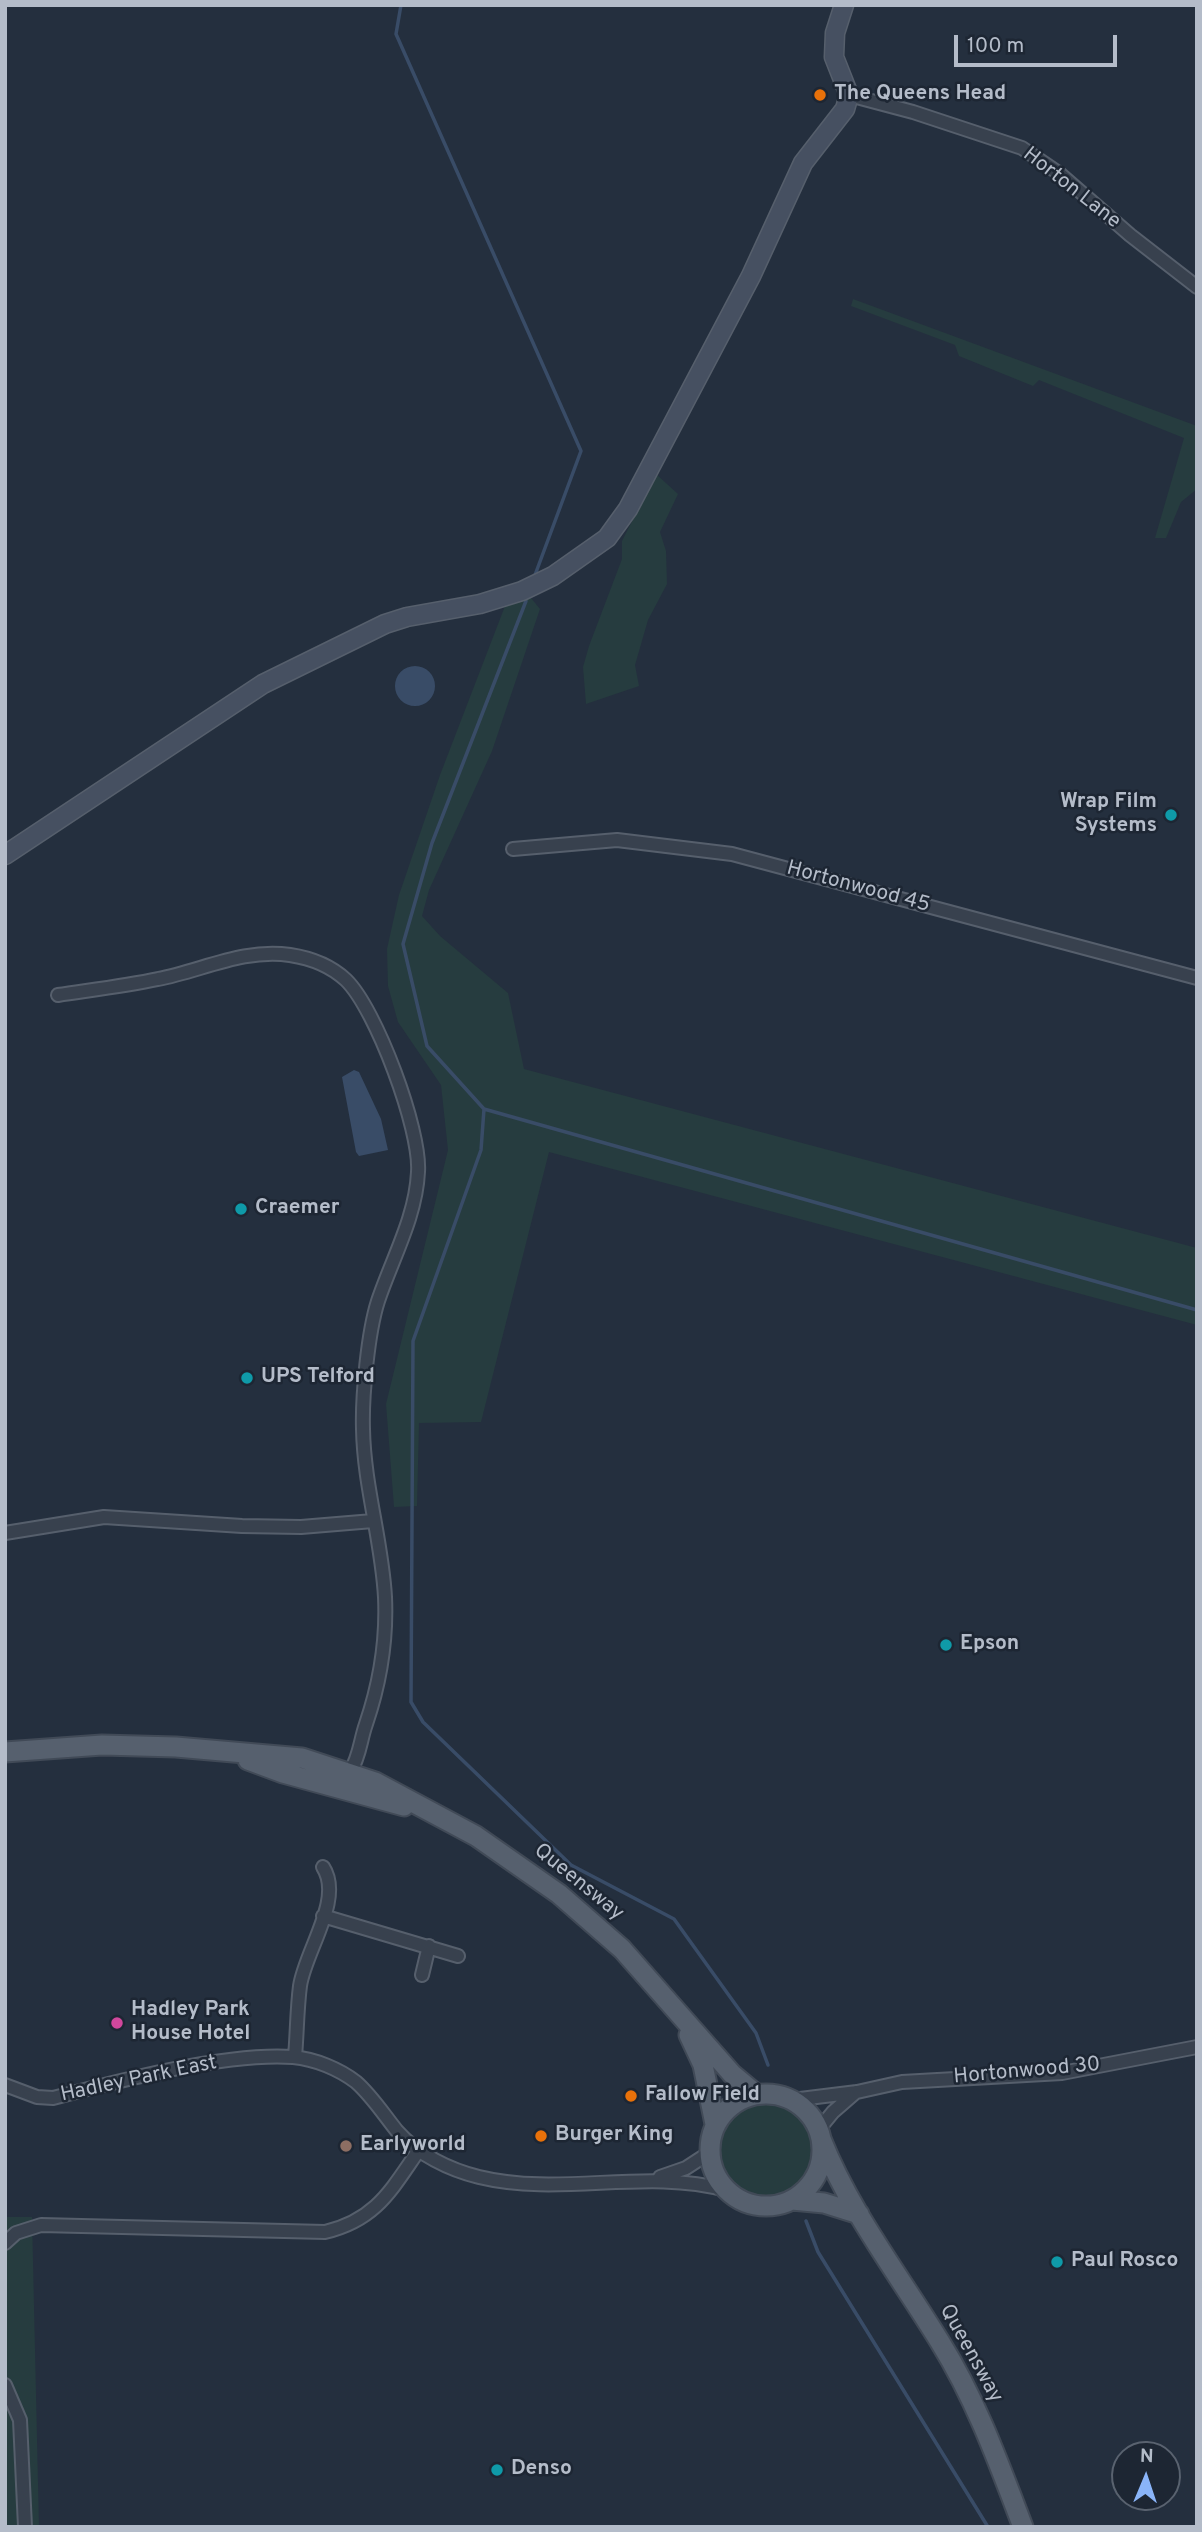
<!DOCTYPE html>
<style>
body{margin:0}
#map{position:relative;width:1202px;height:2532px;overflow:hidden;background:#242f3e;font-family:Overpass,sans-serif}
canvas{display:block}
.frame{position:absolute;inset:0;border:7px solid #b4bcc9;pointer-events:none}
.north{position:absolute;left:1111px;top:2441px;width:70px;height:70px;box-sizing:border-box;background:#1d2633;border:2px solid #59626f;border-radius:50%;rotate:2deg;font-size:19px;font-weight:700;line-height:28px;text-align:center;color:#b4bcc9}
.north::after{content:'';display:block;margin:auto;width:24px;height:32px;background:#8ab4f8;clip-path:polygon(50% 0,100% 100%,50% 72%,0 100%)}
.scale{position:absolute;left:954px;top:35px;width:163px;height:32px;box-sizing:border-box;border:4px solid #b4bcc9;border-top:0;padding-left:9px;font-size:21px;line-height:24px;white-space:nowrap;color:#b4bcc9;-webkit-text-stroke:5px #1d2633;paint-order:stroke}
</style>
<div id="map">
<canvas width="1202" height="2532"></canvas>
<div class="frame"></div>
<div class="north">N</div>
<div class="scale">100 m</div>
</div>
<script>
const ctx = document.querySelector('canvas').getContext('2d');
ctx.lineJoin = 'round';
function fillPath(path, color) { ctx.fillStyle = color; ctx.fill(path, 'evenodd'); }
function strokePath(path, color, width, dash) { ctx.strokeStyle = color; ctx.lineWidth = width; ctx.lineCap = dash ? 'butt' : 'round'; ctx.setLineDash(dash || []); ctx.stroke(path); }
function write(font, color, halo, rows, align = 'center') {
  ctx.font = font + ' Overpass,sans-serif'; ctx.lineWidth = 5; ctx.setLineDash([]); ctx.textBaseline = 'middle'; ctx.strokeStyle = halo; ctx.fillStyle = color; for (const [text, x, y, turn = 0] of rows) {
    ctx.save(); ctx.translate(x, y); ctx.rotate((+turn || 0) * Math.PI / 180); ctx.textAlign = isNaN(turn) ? turn : align; if (halo) ctx.strokeText(text, 0, 0); ctx.fillText(text, 0, 0); ctx.restore();
  }
}
fillPath(new Path2D(`
 M 853,299 L 1197,426 L 1197,489 L 1181,502 L 1166,538 L 1155,538 L 1184,438 L 1039,380 L 1033,386 L 959,356 L 955,345 L 851,306 Z
 M 656,474 L 678,494 L 660,532 L 666,551 L 667,584 L 648,620 L 635,665 L 639,686 L 586,704 L 583,667 L 589,646 L 622,559 L 622,541 Z
 M 531,598 L 540,609 L 492,751 L 429,890 L 422,916 L 440,936 L 508,993 L 524,1069 L 1197,1248 L 1197,1325 L 549,1152 L 481,1422 L 419,1423 L 417,1506 L 394,1507 L 386,1404 L 448,1150 L 441,1085 L 398,1022 L 388,986 L 387,949 L 399,895 L 440,775 L 505,606 Z
 M718 2150a47 47 0 1 1 94 0a47 47 0 1 1-94 0Z
 M 5,2217 L 32,2217 L 39,2527 L 5,2527 Z`), '#263c3f');
fillPath(new Path2D(`
 M395 686a20 20 0 1 1 40 0a20 20 0 1 1-40 0Z
 M 354,1070 L 359,1072 L 381,1119 L 388,1150 L 359,1156 L 356,1152 L 342,1077 Z`), '#394c67');
strokePath(new Path2D(`
 M 401,5 L 396,34 L 581,451 L 535,575
 M 526,601 L 432,843 L 403,944 L 427,1046 L 484,1109 L 1197,1310
 M 484,1109 L 481,1150 L 413,1341 L 411,1702 L 423,1722 L 571,1865 L 674,1919 L 756,2033 L 768,2065
 M 806,2221 L 818,2252 L 988,2527`), '#394c67', 3.5);
const street = new Path2D(`
 M 849,95 L 913,112 L 1022,148 L 1060,174 L 1130,235 L 1197,287
 M 513,849 L 617,840 L 732,854 L 1197,978
 M 58,995 C 91,990 125,986 158,979 C 201,971 244,948 290,955 C 310,958 331,966 346,980 C 376,1009 421,1130 418,1172 C 416,1217 392,1259 378,1301 C 368,1332 362,1396 363,1429 C 364,1486 382,1541 385,1597 C 387,1641 380,1683 366,1724 C 360,1741 360,1756 350,1772
 M 5,1533 L 104,1517 L 242,1526 L 301,1527 L 373,1521
 M 323,1916 L 458,1956
 M 422,1975 L 429,1946
 M 295,2057 C 297,2034 297,2009 300,1986 C 305,1951 344,1899 323,1867
 M 5,2085 L 37,2097 L 53,2098 C 118,2081 228,2052 293,2057 C 315,2059 339,2069 356,2082 C 372,2096 384,2115 397,2131 C 417,2154 450,2170 479,2177 C 561,2197 645,2168 726,2190
 M 792,2100 L 857,2092 L 902,2082 L 1062,2073 L 1197,2047
 M 819,2129 L 833,2112 L 856,2092
 M 660,2177 L 686,2168 L 709,2153
 M 5,2243 L 16,2233 L 41,2225 L 325,2232 C 376,2220 391,2190 419,2150
 M 5,2385 L 20,2420 L 25,2527`);
const secondary = new Path2D(`
 M 5,855 L 263,684 L 385,624 L 407,617 L 480,604 L 522,591 L 553,576 L 607,538 L 628,509 L 703,367 L 751,276 L 803,163 L 845,109 L 849,95 L 834,57 L 835,33 L 844,5`);
const primary = new Path2D(`
 M 5,1752 L 102,1745 L 176,1747 L 302,1758 L 375,1782 L 476,1836 L 559,1894 L 622,1949 L 732,2074 L 756,2094
 M 248,1760 L 283,1773 L 404,1806
 M 689,2035 L 703,2065 L 715,2124
 M710 2150a56 56 0 1 1 112 0a56 56 0 1 1-112 0Z
 M 821,2139 C 850,2212 899,2275 940,2342 C 976,2400 999,2464 1023,2527
 M 792,2200 L 824,2203 L 859,2214`);
strokePath(street, '#565f6c', 16);
strokePath(secondary, '#565f6c', 21);
strokePath(primary, '#414a57', 23);
strokePath(street, '#38414e', 12);
strokePath(secondary, '#465061', 18);
strokePath(primary, '#56606e', 19);
for (const [x, y, r, color] of [
 [820,95,7,"#e8710a"],
 [1171,815,7,"#0f9aa8"],
 [241,1209,7,"#0f9aa8"],
 [247,1378,7,"#0f9aa8"],
 [946,1645,7,"#0f9aa8"],
 [117,2023,7,"#d1479c"],
 [631,2096,7,"#e8710a"],
 [541,2136,7,"#e8710a"],
 [346,2146,7,"#8d6e63"],
 [1057,2262,7,"#0f9aa8"],
 [497,2470,7,"#0f9aa8"]
]) { const dot = new Path2D(); dot.arc(x, y, r, 0, 2 * Math.PI); ctx.fillStyle = color; ctx.fill(dot); strokePath(dot, '#1d2633', 2.5); }
write('bold 21px', '#b4bcc9', '#1d2633', [
 ["The Queens Head",834,95],
 ["Wrap Film",1157,803,"right"],
 ["Systems",1157,827,"right"],
 ["Craemer",255,1209],
 ["UPS Telford",261,1378],
 ["Epson",960,1645],
 ["Hadley Park",131,2011],
 ["House Hotel",131,2035],
 ["Fallow Field",645,2096],
 ["Burger King",555,2136],
 ["Earlyworld",360,2146],
 ["Paul Rosco",1071,2262],
 ["Denso",511,2470]
], 'left');
write('21px', '#b4bcc9', '#1d2633', [
 ["Horton Lane",1071,189,38],
 ["Hortonwood 45",858,888,15],
 ["Queensway",578,1883,39],
 ["Hortonwood 30",1027,2072,-5],
 ["Hadley Park East",139,2080,-12],
 ["Queensway",970,2354,61]
]);
</script>
